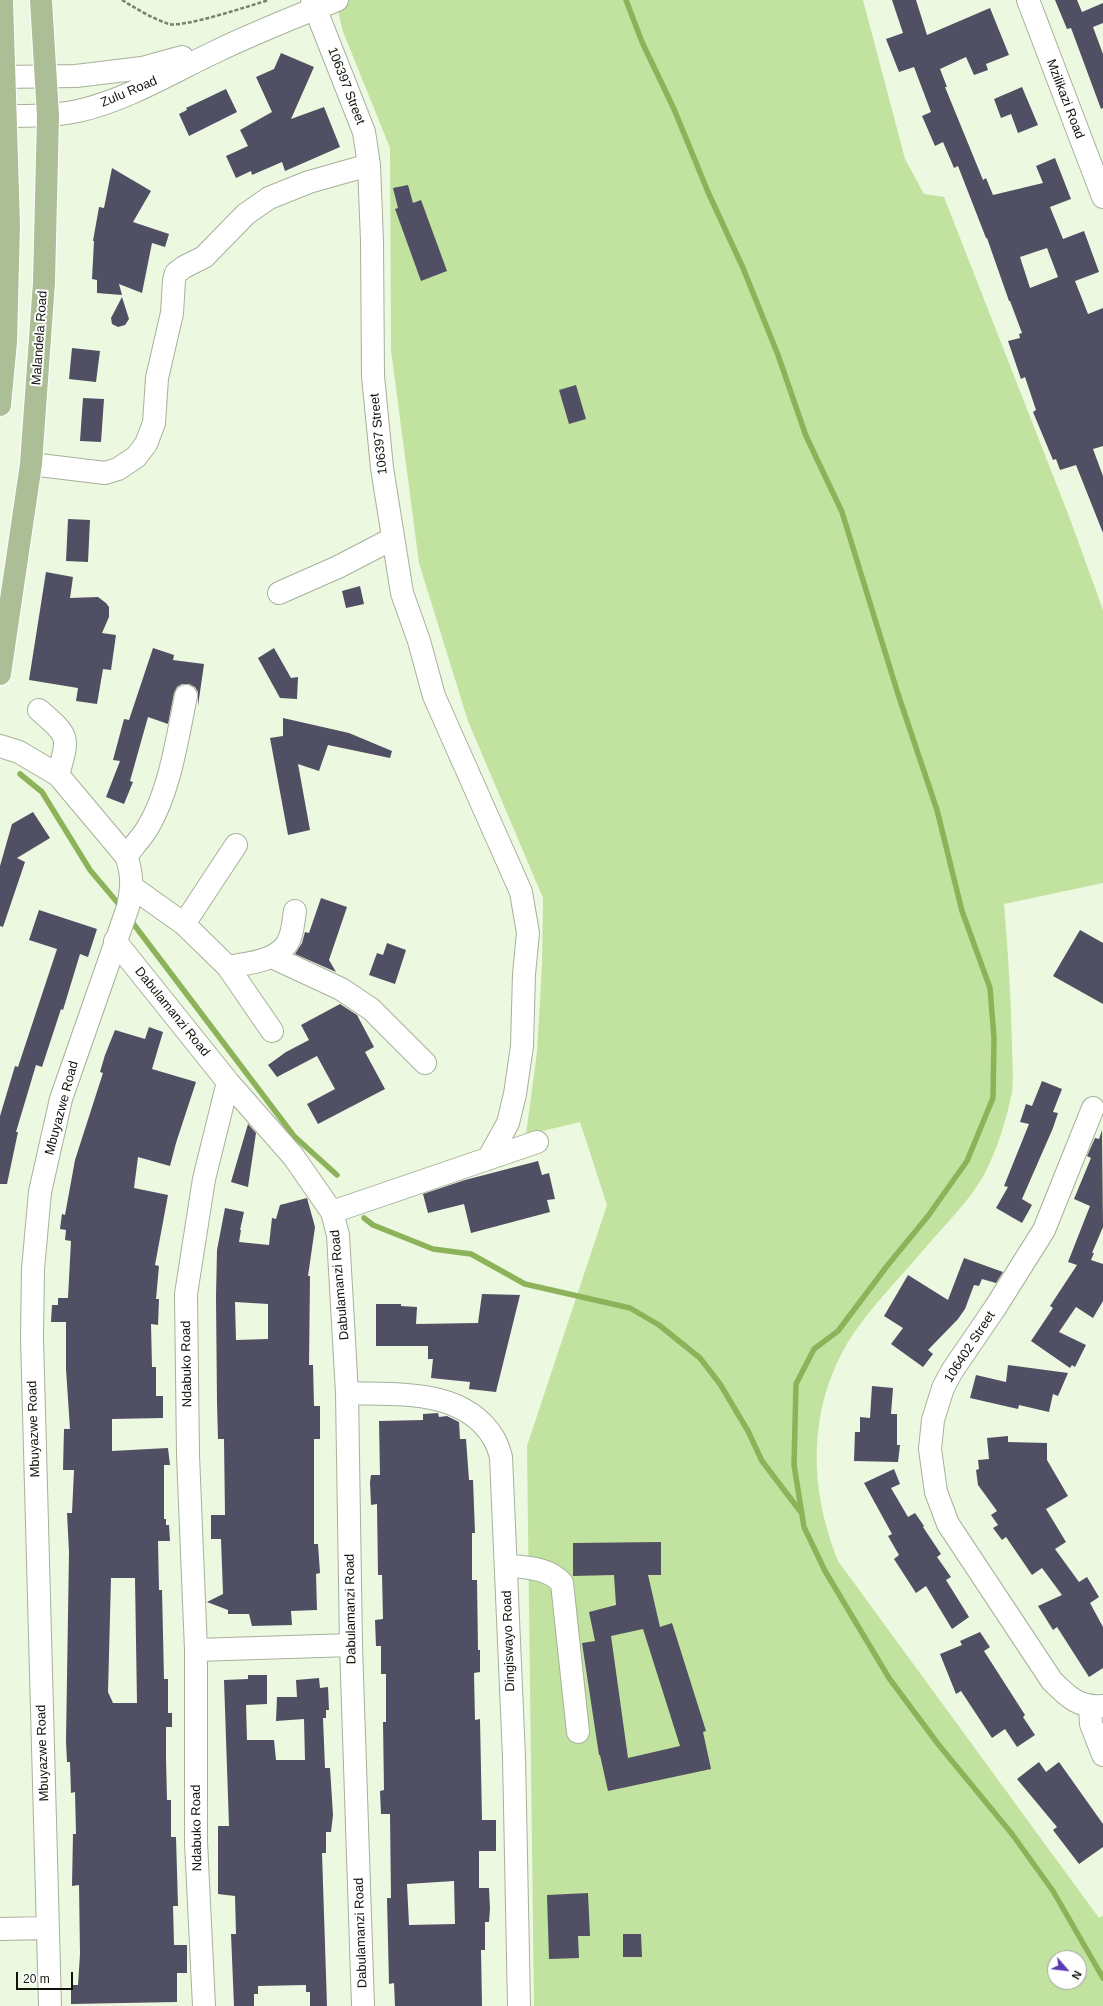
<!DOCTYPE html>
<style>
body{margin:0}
#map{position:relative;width:1103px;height:2006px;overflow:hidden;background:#ecf8e0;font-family:Helvetica,sans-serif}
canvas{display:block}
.north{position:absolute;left:1047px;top:1950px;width:40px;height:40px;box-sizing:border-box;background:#fff;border:1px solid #9fa19e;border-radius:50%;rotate:118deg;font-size:11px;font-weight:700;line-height:16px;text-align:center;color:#10140c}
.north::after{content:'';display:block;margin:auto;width:14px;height:18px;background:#5a3bb3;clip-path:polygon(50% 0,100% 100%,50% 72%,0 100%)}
.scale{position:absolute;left:16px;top:1972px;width:57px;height:18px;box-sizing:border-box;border:2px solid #10140c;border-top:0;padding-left:5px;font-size:12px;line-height:14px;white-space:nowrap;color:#10140c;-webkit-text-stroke:3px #fff;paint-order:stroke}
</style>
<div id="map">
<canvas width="1103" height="2006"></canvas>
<div class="north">N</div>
<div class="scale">20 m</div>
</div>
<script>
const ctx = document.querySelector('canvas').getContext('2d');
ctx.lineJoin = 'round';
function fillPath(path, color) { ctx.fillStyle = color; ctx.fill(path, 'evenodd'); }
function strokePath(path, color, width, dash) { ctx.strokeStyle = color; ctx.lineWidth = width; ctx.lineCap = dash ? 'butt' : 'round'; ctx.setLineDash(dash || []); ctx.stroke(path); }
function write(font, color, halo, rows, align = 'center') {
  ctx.font = font + ' Helvetica,sans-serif'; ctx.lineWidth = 4; ctx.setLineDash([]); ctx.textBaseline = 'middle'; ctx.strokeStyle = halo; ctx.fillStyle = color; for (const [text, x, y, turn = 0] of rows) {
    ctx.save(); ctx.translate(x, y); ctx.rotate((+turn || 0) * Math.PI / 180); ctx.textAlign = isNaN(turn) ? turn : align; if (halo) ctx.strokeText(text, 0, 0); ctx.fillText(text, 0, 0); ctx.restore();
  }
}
fillPath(new Path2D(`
 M 336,0 L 863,0 L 905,159 L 924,194 L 944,197 L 1070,519 L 1103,610 L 1103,883 L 1004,904 C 1008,951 1011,998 1012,1045 C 1012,1060 1014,1077 1012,1092 C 1007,1118 998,1147 986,1171 C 973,1197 945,1225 926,1247 C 900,1278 869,1308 848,1342 C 807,1411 809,1489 838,1561 L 1099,1918 L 1103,1916 L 1103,2006 L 534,2006 L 527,1446 L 607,1205 L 580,1122 L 526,1135 L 537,1052 L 542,966 L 543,898 L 468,721 L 419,563 L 391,350 L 390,148 L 342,29 ZM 1055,1958 L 1079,1958 L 1079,1982 L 1055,1982 Z`), '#c2e29f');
strokePath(new Path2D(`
 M 626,0 L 642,42 L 674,109 L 708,192 L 743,268 L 778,355 L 806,436 L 842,512 L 898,694 L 937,810 L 962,911 L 990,988 L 994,1038 L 993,1098 L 967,1161 L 928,1216 L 887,1266 L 838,1331 L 814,1349 L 796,1384 L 794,1465 L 804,1527 L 825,1571 L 889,1678 L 938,1744 L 1012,1834 L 1053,1891 L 1103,1978
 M 20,774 L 42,792 L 90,870 L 122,908
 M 129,918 L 294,1136 L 337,1175
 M 364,1218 L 373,1225 L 433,1249 L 471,1254 L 525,1284 L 630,1308 L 659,1325 L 700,1358 L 720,1384 L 748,1431 L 762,1461 L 800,1511`), '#8cb35a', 5.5);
fillPath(new Path2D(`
 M 892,0 L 916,0 L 927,35 L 990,8 L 1009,55 L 986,64 L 988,70 L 974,75 L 966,57 L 940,69 L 947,87 L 945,87 L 983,180 L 986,178 L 993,195 L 1043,183 L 1036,166 L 1055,158 L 1071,199 L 1050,207 L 1063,239 L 1084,231 L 1099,272 L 1075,281 L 1088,314 L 1103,308 L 1103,446 L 1093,449 L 1103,476 L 1103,533 L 1076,465 L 1060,470 L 1056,459 L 1053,460 L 1033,412 L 1036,410 L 1025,377 L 1021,379 L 1008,341 L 1020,338 L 1019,334 L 1022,333 L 1010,301 L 1009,301 L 987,238 L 986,238 L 958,166 L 954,168 L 943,142 L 935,146 L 922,116 L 931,112 L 914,67 L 899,72 L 886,39 L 903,33 ZM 1047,248 L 1058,277 L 1030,288 L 1020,257 Z
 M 1055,0 L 1077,0 L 1082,12 L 1103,3 L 1103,23 L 1093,27 L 1103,54 L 1103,108 L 1101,109 L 1071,28 L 1067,29 Z
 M 281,53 L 314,67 L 291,119 L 324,107 L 340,147 L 285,171 L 282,162 L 252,175 L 251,171 L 236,178 L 226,156 L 248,146 L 240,130 L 272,112 L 256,77 L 274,69 Z
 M 1022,87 L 1038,125 L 1018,133 L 1011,114 L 1001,118 L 994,99 Z
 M 226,89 L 237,112 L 189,136 L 179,114 L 187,110 L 186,108 Z
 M 112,168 L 151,191 L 133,222 L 169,234 L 165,247 L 152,243 L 142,293 L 119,284 L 122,295 L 97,293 L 97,280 L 92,279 L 94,241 L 93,241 L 99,207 L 104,208 Z
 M 408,185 L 413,203 L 421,200 L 447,271 L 421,281 L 395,209 L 398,208 L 393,188 Z
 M 122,297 L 129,319 L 125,325 L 118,327 L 112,324 L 111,318 Z
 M 72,348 L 100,351 L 96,382 L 69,379 Z
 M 576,385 L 586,419 L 569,424 L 559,390 Z
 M 83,398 L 104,399 L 101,442 L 80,441 Z
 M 68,519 L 90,520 L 88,562 L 66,561 Z
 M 46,572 L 73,577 L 70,598 L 98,597 L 106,603 L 109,607 L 109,617 L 102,633 L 116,635 L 111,670 L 103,669 L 97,704 L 76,701 L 78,688 L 29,680 Z
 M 360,586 L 364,604 L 346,608 L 342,591 Z
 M 153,648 L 174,655 L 173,660 L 204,664 L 198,706 L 198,692 L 195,687 L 189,684 L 182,684 L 177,687 L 174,693 L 168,724 L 148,717 L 130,781 L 133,782 L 124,804 L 106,797 L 120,761 L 113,760 L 124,719 L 129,720 Z
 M 274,648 L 291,678 L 298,677 L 297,699 L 280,698 L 258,658 Z
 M 283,718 L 349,733 L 392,751 L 390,758 L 328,745 L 319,771 L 298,764 L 310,830 L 288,835 L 270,738 L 283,736 Z
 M 33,812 L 50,838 L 17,858 L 25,862 L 3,927 L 0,926 L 0,866 L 12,824 Z
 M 321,898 L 347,907 L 329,960 L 336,972 L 295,954 L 302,943 L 305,932 L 309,933 Z
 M 39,910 L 97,929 L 88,957 L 80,954 L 63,1010 L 61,1009 L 42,1067 L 36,1065 L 16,1132 L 18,1132 L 7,1184 L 0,1184 L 0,1116 L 15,1066 L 18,1067 L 57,949 L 29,940 Z
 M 1080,930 L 1103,943 L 1103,1004 L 1053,976 Z
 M 387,943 L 406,950 L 395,984 L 369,975 L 377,953 L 383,955 Z
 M 340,1004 L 357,1015 L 374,1047 L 365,1052 L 385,1089 L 318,1124 L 307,1104 L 335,1089 L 317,1056 L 277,1077 L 268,1065 L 286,1052 L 309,1040 L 301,1025 Z
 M 149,1027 L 163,1032 L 152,1069 L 196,1082 L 176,1143 L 170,1166 L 138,1157 L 134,1188 L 168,1195 L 155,1265 L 159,1266 L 156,1299 L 159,1299 L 158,1325 L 151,1324 L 152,1367 L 156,1367 L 156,1396 L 163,1396 L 163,1418 L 112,1419 L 112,1451 L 168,1448 L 170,1465 L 164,1465 L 164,1519 L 166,1519 L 166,1525 L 169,1525 L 170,1541 L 158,1541 L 159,1590 L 162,1590 L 164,1679 L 168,1679 L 168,1713 L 172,1713 L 172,1727 L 166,1727 L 166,1759 L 167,1800 L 171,1800 L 171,1837 L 176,1837 L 178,1906 L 173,1906 L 174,1945 L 187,1945 L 187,1973 L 177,1973 L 177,2002 L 71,2004 L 71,1985 L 78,1985 L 80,1954 L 79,1885 L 72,1886 L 73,1834 L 76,1834 L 75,1792 L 71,1793 L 70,1762 L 67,1762 L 66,1741 L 69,1552 L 67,1513 L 72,1513 L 74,1470 L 63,1470 L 64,1429 L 70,1429 L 66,1369 L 66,1322 L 51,1322 L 52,1305 L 58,1305 L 58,1298 L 68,1298 L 71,1241 L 65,1240 L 66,1230 L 60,1229 L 62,1214 L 65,1215 L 75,1160 L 103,1073 L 100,1072 L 105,1055 L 115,1030 L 145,1039 ZM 111,1578 L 135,1578 L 137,1703 L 113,1703 L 108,1692 Z
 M 1042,1081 L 1062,1089 L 1053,1112 L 1058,1113 L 1053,1128 L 1022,1199 L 1032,1205 L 1022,1223 L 996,1208 L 1008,1187 L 1004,1186 L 1029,1124 L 1020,1122 L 1026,1104 L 1032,1106 Z
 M 248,1124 L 256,1133 L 248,1187 L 231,1182 Z
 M 1102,1130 L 1103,1227 L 1092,1253 L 1094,1253 L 1091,1260 L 1103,1264 L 1103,1301 L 1093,1318 L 1076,1307 L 1059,1332 L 1086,1345 L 1075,1367 L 1072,1365 L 1070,1368 L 1031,1341 L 1053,1308 L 1050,1306 L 1077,1265 L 1068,1262 L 1090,1206 L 1074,1199 L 1091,1158 L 1087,1156 L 1095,1138 L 1099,1139 Z
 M 538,1161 L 542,1175 L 549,1173 L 555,1199 L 547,1200 L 550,1212 L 471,1233 L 464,1204 L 428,1213 L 423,1194 L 465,1180 Z
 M 307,1198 L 315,1227 L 308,1276 L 310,1276 L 309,1365 L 313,1365 L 314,1406 L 320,1406 L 320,1439 L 314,1439 L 314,1544 L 318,1544 L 320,1573 L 316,1574 L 317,1610 L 291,1611 L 292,1625 L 252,1626 L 249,1614 L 228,1614 L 228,1610 L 207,1602 L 223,1594 L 221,1539 L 211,1539 L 211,1515 L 225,1515 L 224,1439 L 218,1439 L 217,1402 L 216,1297 L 217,1250 L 225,1208 L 244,1212 L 240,1230 L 241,1230 L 239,1242 L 269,1245 L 272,1218 L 276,1219 L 280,1205 ZM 235,1302 L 268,1304 L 268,1339 L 236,1340 Z
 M 964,1258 L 1003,1272 L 996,1283 L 982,1279 L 979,1286 L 974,1285 L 965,1309 L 958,1319 L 928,1350 L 933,1354 L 923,1367 L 891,1344 L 903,1328 L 884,1316 L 908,1275 L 948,1300 Z
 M 482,1294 L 520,1295 L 496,1392 L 469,1389 L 470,1382 L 431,1378 L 433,1359 L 428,1359 L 428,1346 L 376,1346 L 376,1304 L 401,1304 L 401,1306 L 417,1307 L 416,1324 L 478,1323 Z
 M 1008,1365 L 1068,1373 L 1058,1396 L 1053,1394 L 1049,1412 L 1019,1405 L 1018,1409 L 970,1398 L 976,1375 L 1006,1382 Z
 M 872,1386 L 893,1388 L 891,1414 L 897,1414 L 897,1445 L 900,1445 L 898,1462 L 854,1461 L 855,1432 L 860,1432 L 860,1417 L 870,1418 Z
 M 438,1413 L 439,1417 L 447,1416 L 459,1422 L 460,1439 L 466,1439 L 469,1480 L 473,1480 L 475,1533 L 472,1533 L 472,1580 L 477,1580 L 478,1650 L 480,1650 L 480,1672 L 474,1673 L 475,1720 L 480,1719 L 482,1820 L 496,1820 L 496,1851 L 479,1851 L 479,1888 L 489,1888 L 490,1909 L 489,1922 L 485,1922 L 485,1950 L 481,1950 L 482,2006 L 395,2006 L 394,1983 L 389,1984 L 387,1898 L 391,1898 L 390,1814 L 381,1814 L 380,1791 L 384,1790 L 383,1722 L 386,1722 L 386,1674 L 381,1674 L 381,1646 L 376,1646 L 375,1620 L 383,1619 L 382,1575 L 378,1575 L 377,1504 L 371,1505 L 370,1482 L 371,1475 L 380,1475 L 379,1421 L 423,1420 L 423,1414 ZM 454,1881 L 455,1924 L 409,1925 L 407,1884 Z
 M 1008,1436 L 1008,1442 L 1047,1443 L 1047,1460 L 1068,1496 L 1046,1509 L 1066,1542 L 1055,1549 L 1079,1582 L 1087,1577 L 1099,1597 L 1090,1603 L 1103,1627 L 1103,1668 L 1089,1677 L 1057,1627 L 1053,1630 L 1038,1606 L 1062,1595 L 1042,1568 L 1032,1575 L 1006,1537 L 1002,1540 L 993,1528 L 998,1525 L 991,1515 L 997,1511 L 978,1485 L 976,1470 L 979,1469 L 978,1460 L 989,1459 L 987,1438 Z
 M 894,1469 L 900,1484 L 891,1488 L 908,1517 L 915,1513 L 924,1526 L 923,1527 L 941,1554 L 937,1557 L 951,1577 L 946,1580 L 969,1617 L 952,1629 L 926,1586 L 916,1593 L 894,1559 L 899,1555 L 888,1536 L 892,1534 L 864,1483 Z
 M 661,1542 L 661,1575 L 648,1575 L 660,1627 L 672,1623 L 706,1731 L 703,1732 L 711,1769 L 608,1791 L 600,1755 L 599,1755 L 582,1643 L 595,1641 L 589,1612 L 616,1605 L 614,1575 L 573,1576 L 573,1543 ZM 643,1629 L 680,1746 L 628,1758 L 611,1636 Z
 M 980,1632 L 990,1647 L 984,1651 L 1025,1715 L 1023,1717 L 1035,1735 L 1017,1747 L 1005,1729 L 992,1738 L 961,1691 L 956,1694 L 940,1654 L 962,1645 L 960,1641 Z
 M 248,1675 L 267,1675 L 267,1704 L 246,1705 L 247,1740 L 274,1740 L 276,1760 L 305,1760 L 304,1719 L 276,1721 L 277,1697 L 297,1697 L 296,1680 L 319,1678 L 320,1688 L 328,1687 L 329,1710 L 326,1710 L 326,1718 L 323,1718 L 325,1768 L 330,1768 L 333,1815 L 331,1832 L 326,1832 L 326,1853 L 322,1853 L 327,2006 L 310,2006 L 310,1992 L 306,1992 L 306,1985 L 258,1986 L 258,1994 L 254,1994 L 254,2006 L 234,2006 L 231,1934 L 236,1934 L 235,1896 L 218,1894 L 218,1826 L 229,1826 L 224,1680 L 248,1679 Z
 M 1039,1762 L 1046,1772 L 1059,1762 L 1103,1824 L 1103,1847 L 1079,1864 L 1053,1830 L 1057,1827 L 1017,1779 Z
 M 588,1893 L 590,1936 L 578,1936 L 579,1958 L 549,1959 L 547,1895 Z
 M 623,1934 L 641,1934 L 642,1957 L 623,1957 Z`), '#514f63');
const minor = new Path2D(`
 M 312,0 L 364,132 L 369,165 L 372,241 L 373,376 L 382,468 L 402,593 L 419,641 L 434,696 L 521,892 L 528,933 L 524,974 L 522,1046 L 515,1094 L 508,1123 L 488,1159
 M 1028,0 L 1103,197
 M 0,77 L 76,76 L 142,68 L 182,57
 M 5,116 C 30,116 54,116 78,111 C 127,100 172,72 217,51 C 256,32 297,16 337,0
 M 31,464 L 105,473 L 118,469 L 136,457 L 146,444 L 154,423 L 157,378 L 172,313 L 174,280 L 176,273 L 184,267 L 204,257 L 246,214 L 269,198 L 309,182 L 369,165
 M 279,593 L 338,567 L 392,539
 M 39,710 C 70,737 69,736 58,775
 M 0,746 L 19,752 L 58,775 L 126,856 C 133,874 132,888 128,907 L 61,1099 L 40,1192 L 33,1269 L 32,1338 L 50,2006
 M 126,856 C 133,847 141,838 147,829 C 170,791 177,739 186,696
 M 132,887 L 184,924 L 228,967 L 272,1031
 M 184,924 L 236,845
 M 115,941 L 228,1082 L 293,1156 L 332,1212 L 338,1235 L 347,1393 L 351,1645 L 363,2006
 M 272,957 L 341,989 L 371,1009 L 425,1063
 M 228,967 C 247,963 274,962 286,945 C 293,936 293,922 295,911
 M 1093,1108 L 1044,1230 L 995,1308 L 952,1371 L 943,1388 L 933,1420 L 930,1449 L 936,1492 L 948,1524 L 1052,1681 C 1068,1697 1079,1708 1103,1706
 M 332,1212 L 537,1142
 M 347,1393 C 397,1395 462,1388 493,1437 C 497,1443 499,1450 501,1457 L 514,1757 L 519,2006
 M 506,1565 C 525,1568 548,1567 562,1583 L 578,1732
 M 196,1650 L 351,1645
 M 1090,1707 L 1091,1724 L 1103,1755
 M 0,1929 L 48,1928
 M 204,2006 L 196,1842 L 196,1650 L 188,1455 L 186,1294 L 204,1179 L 228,1082`);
const major = new Path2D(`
 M 0,405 L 6,342 L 9,224 L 2,0
 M 0,674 L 31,464 L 44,282 L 48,116 L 41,0`);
strokePath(minor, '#a6b19b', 24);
strokePath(major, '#fff', 24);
strokePath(new Path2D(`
 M 122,0 C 137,9 153,19 169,24 C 183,28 252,5 269,0`), '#788070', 2.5, [4, 2]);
strokePath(minor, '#fff', 22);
strokePath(major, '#acbe96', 22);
write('13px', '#10140c', '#fff', [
 ["106397 Street",346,86,69],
 ["Zulu Road",129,92,-23],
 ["Mzilikazi Road",1065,99,69],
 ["Malandela Road",40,338,-86],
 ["106397 Street",379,434,-96],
 ["Dabulamanzi Road",172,1012,51],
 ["Mbuyazwe Road",62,1108,-75],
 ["Dabulamanzi Road",340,1285,-95],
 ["106402 Street",970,1347,-57],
 ["Ndabuko Road",187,1364,-91],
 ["Mbuyazwe Road",34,1429,-92],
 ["Dabulamanzi Road",351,1609,-91],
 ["Dingiswayo Road",509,1641,-92],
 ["Mbuyazwe Road",43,1753,-92],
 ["Ndabuko Road",197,1828,-91],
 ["Dabulamanzi Road",361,1933,-92]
]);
</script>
